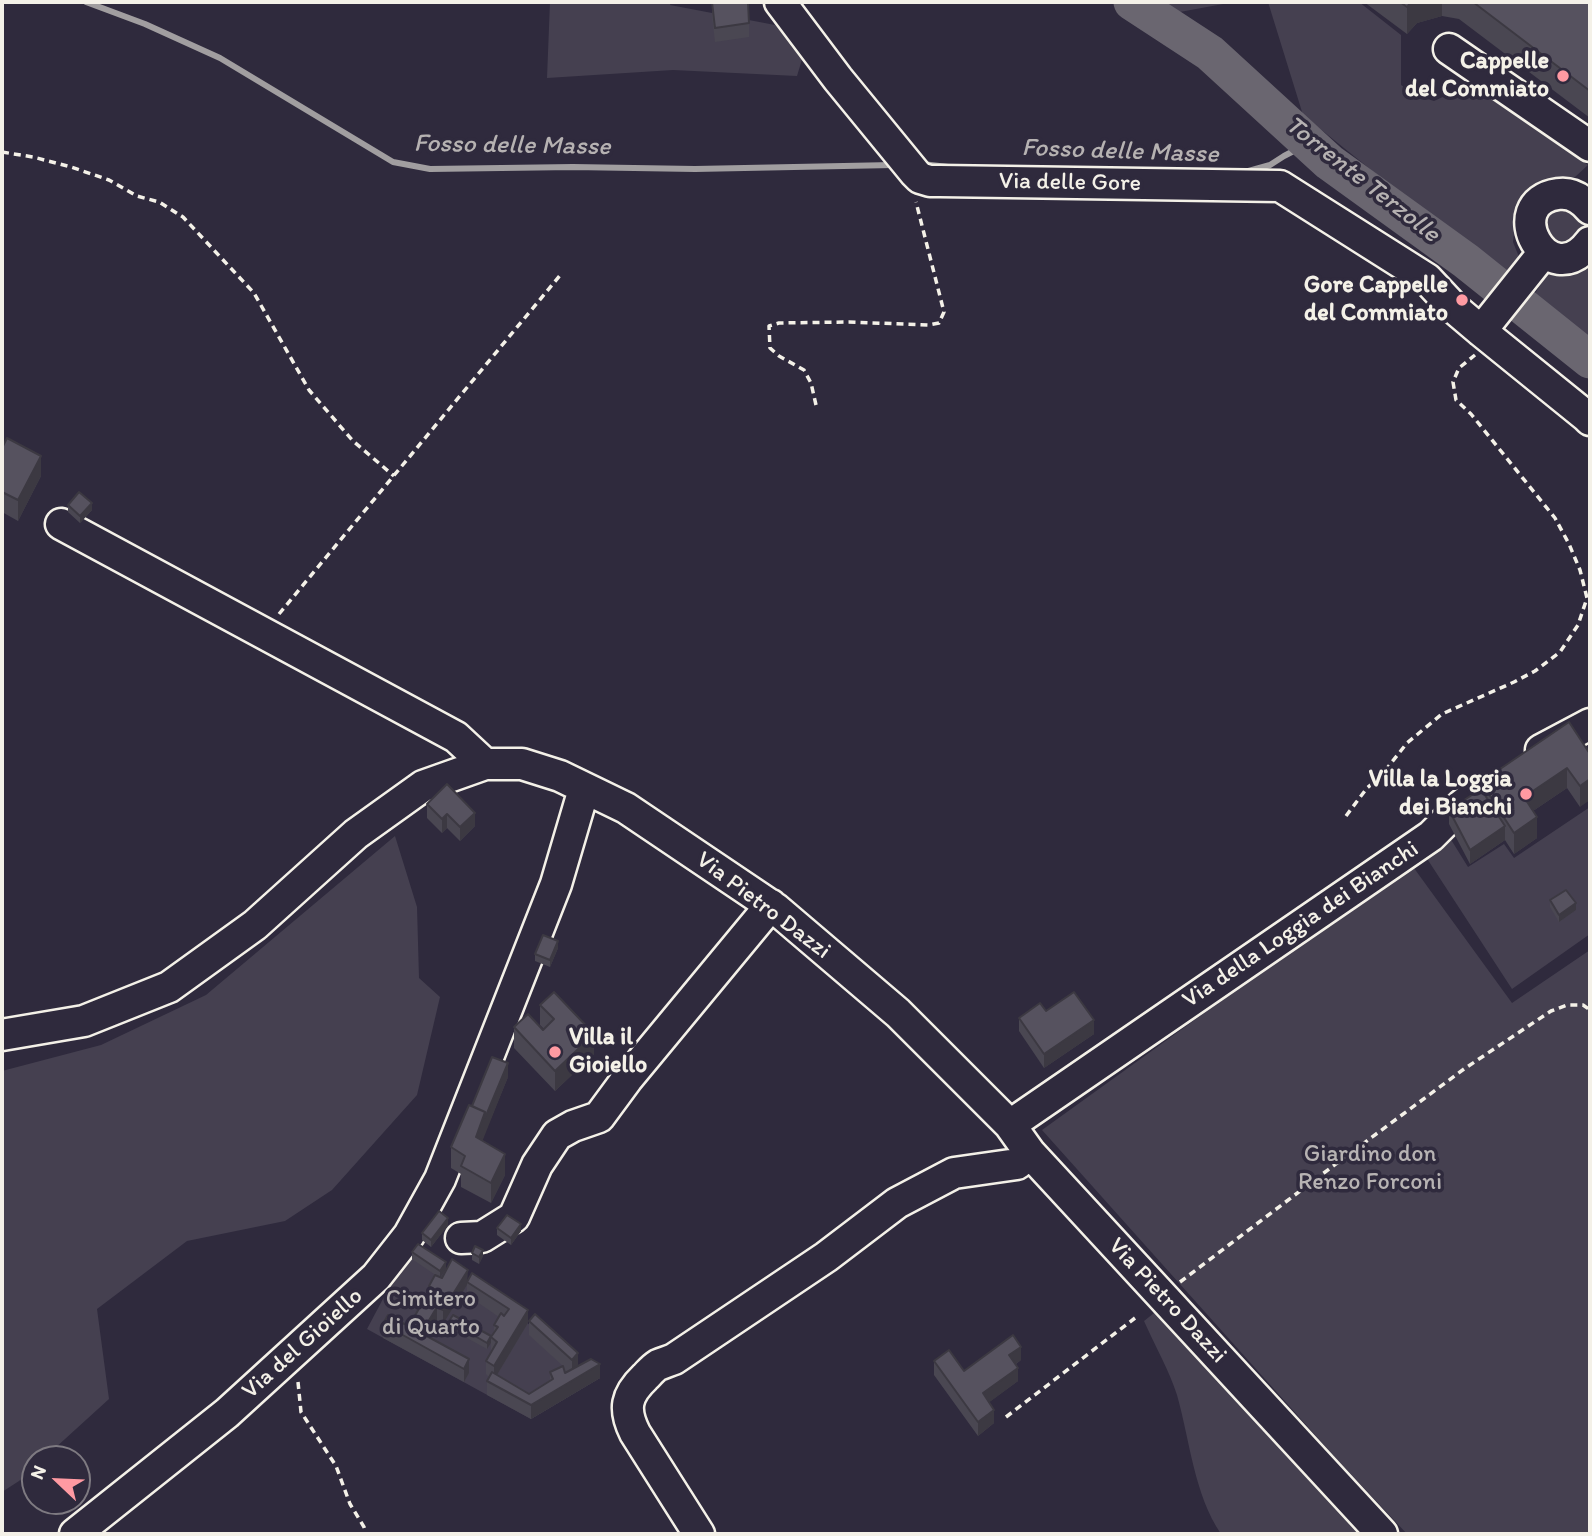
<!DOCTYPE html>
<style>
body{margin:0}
#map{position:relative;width:1592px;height:1536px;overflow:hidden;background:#2f2a3d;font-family:Itim,sans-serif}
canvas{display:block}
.frame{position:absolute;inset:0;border:4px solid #f4f1e8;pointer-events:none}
.north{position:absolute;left:21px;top:1445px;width:70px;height:70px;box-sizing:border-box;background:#2f2a3d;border:2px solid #7e7a81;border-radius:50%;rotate:293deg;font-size:19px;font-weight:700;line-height:28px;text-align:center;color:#f4f1e8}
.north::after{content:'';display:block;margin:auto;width:24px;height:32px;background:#ff9aa2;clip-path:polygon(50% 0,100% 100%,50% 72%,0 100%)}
</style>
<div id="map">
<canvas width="1592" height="1536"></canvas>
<div class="frame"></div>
<div class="north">N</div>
</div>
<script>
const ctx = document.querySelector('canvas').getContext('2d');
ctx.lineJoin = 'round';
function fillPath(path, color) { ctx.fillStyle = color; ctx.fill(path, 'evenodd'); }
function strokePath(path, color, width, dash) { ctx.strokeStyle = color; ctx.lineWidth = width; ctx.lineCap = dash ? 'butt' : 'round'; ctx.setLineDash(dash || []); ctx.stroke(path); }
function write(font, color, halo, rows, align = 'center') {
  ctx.font = font + ' Itim,sans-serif'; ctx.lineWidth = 7; ctx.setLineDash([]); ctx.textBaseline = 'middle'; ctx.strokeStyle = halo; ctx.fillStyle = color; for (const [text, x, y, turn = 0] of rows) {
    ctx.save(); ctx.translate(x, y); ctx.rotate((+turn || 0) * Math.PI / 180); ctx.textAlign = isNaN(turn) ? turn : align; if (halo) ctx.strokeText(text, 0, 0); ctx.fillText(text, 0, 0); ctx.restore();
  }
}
fillPath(new Path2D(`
 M 550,2 L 671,2 L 670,5 L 775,25 L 803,56 L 797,76 L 673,70 L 547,78 Z
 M 1144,2 L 1234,2 L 1169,14 Z
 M 1268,2 L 1359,2 L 1401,35 L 1401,85 L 1418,96 L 1434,101 L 1473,83 L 1588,165 L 1575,177 L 1550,180 L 1529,187 L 1516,213 L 1513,242 L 1521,262 L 1509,281 L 1303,115 Z
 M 1560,204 L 1584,220 L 1584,233 L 1575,245 L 1549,244 L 1543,218 Z
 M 1590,265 L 1590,341 L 1531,300 L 1550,269 Z
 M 1590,807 L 1590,903 L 1588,905 L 1590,909 L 1590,934 L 1512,989 L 1424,854 L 1450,838 L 1468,867 L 1504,844 L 1514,858 Z
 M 395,836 L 417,907 L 419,978 L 440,997 L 417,1095 L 332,1190 L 285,1221 L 187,1241 L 97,1309 L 109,1399 L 43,1459 L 35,1459 L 35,1466 L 19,1481 L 2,1492 L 2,1071 L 101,1045 L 206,995 Z
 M 1411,864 L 1512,1003 L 1590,950 L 1590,1534 L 1407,1534 L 1333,1455 L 1042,1130 Z
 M 411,1246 L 533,1327 L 578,1367 L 600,1378 L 531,1419 L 367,1329 Z
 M 1159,1309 L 1367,1534 L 1221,1534 C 1194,1494 1190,1441 1177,1395 C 1170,1372 1154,1344 1144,1321 Z`), '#454050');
strokePath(new Path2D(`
 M 86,2 L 145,24 L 220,58 L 393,162 L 430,169 L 573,167 L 695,169 L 893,165
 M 922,164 L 948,167
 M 1245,172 L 1270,165 L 1284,156 L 1309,143`), '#a19ea0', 6);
strokePath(new Path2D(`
 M 1132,2 L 1210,53 L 1329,162 L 1466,261 L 1590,360`), '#6a6670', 37);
const minor = new Path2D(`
 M 780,2 L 838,79 L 915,173 L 920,178 L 930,181 L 940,181 L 1280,186 L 1427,279 L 1455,309 L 1481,331 L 1586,416 L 1590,420
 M 1449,49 L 1590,146
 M 1590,209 C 1582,199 1572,192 1558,194 C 1498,202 1548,297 1590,242
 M 1481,331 L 1544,252
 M 61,524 L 456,737 L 485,764
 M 1541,750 L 1590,724
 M 2,1035 L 84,1021 L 169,987 L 255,925 L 356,834 L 423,786 L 485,764 L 522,764 L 560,776 L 626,808 L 776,909 L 898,1013 L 1010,1125 L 1030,1153 L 1382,1534
 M 1010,1125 L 1431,836 L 1462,805 L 1480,791
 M 461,1238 L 482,1237 L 514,1217 L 537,1165 L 557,1135 L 573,1126 L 599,1117 L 627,1079 L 771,905
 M 75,1534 L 227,1413 L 376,1277 L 409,1235 L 440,1179 L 556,884 L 584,789
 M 699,1534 L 635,1433 C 623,1409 626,1395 645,1377 C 649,1373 653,1368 658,1365 C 663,1363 669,1361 674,1359 L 826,1257 L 897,1203 L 954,1173 L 1017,1164 L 1030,1153`);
strokePath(minor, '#f4f1e8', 35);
strokePath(new Path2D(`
 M 2,152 L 33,157 L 71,167 L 109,180 L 137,196 L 159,202 L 183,217 L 254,293 L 309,390 L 353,441 L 394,476
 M 816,405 L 811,383 L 804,370 L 779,356 L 770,348 L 769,326 L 779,323 L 849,322 L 929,325 L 939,323 L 944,312 L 916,202
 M 279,614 L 562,273
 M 1346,816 L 1367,788 L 1380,777 L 1407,743 L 1442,714 L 1514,682 L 1535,671 L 1560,652 L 1578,625 L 1587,598 L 1580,570 L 1569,544 L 1555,518 L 1471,414 L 1456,400 L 1453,382 L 1459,368 L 1475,355
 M 1180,1282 L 1333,1166 L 1464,1069 L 1551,1011 L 1567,1005 L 1583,1005 L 1590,1010
 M 298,1382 L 301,1412 L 336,1466 L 350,1504 L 364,1527 L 366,1534
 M 1006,1417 L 1135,1318`), '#f4f1e8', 3.5, [7, 5]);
strokePath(minor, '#2f2a3d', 30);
fillPath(new Path2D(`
 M 712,2 L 749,23 L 749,37 L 715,42 L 712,16 Z
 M 1364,2 L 1590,2 L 1590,118 L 1459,19 L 1442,16 L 1417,23 L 1407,34 Z
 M 2,448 L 41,476 L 18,521 L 2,512 Z
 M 68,505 L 92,510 L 80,523 L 68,512 Z
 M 1590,754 L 1580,807 L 1567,788 L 1533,811 L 1537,838 L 1514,854 L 1505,840 L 1470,864 L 1449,824 L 1449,810 L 1481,789 L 1481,782 Z
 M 427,804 L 475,826 L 460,841 L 447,828 L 442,833 L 427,818 Z
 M 1550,900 L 1576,910 L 1559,922 L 1550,907 Z
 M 558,948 L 550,967 L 535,961 L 535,954 Z
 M 540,1005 L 594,1054 L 555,1091 L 514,1048 L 514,1027 L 543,1030 L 544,1029 L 540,1025 Z
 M 1046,1011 L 1094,1034 L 1044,1068 L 1019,1031 L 1019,1018 Z
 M 508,1077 L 482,1140 L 505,1175 L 491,1203 L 461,1187 L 461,1174 L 451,1168 L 451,1147 L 472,1106 Z
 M 448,1225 L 431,1247 L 422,1240 L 422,1233 Z
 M 497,1228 L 521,1231 L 511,1245 L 497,1235 Z
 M 412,1252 L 446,1269 L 440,1277 L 468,1280 L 528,1323 L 497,1375 L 529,1394 L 550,1381 L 550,1372 L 563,1366 L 529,1335 L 529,1321 L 578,1366 L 600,1378 L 531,1419 L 487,1395 L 487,1381 L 489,1377 L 486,1374 L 486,1361 L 491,1351 L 491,1337 L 494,1332 L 494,1325 L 499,1317 L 467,1295 L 467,1285 L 443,1324 L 437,1320 L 428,1336 L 469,1373 L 464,1382 L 383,1338 L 383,1324 L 412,1328 L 412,1321 L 426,1307 L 430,1300 L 429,1300 L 429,1286 L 437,1276 L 412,1259 Z
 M 472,1253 L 483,1256 L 479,1264 L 472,1260 Z
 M 449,1321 L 491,1343 L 487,1349 L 449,1328 Z
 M 1021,1360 L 1016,1364 L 1018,1381 L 989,1402 L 994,1423 L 978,1436 L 934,1375 L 934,1361 L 964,1371 Z`), '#4a4752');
fillPath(new Path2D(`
 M 1411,2 L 1442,2 L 1442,16 L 1417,23 L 1407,34 L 1407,7 Z
 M 41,456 L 41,476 L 18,521 L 18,500 Z
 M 92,503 L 92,510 L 80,523 L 80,516 Z
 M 1567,768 L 1567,788 L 1524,817 L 1524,797 Z
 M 1590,779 L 1590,800 L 1580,807 L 1580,786 Z
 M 475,813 L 475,826 L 460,841 L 460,827 Z
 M 447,814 L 447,828 L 442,833 L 442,819 Z
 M 1537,817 L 1537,838 L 1514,854 L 1514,833 Z
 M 1505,826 L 1505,840 L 1470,864 L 1470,850 Z
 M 1576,903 L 1576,910 L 1559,922 L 1559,915 Z
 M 558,941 L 558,948 L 550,967 L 550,960 Z
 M 1094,1020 L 1094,1034 L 1044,1068 L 1044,1054 Z
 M 594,1034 L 594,1054 L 555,1091 L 555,1071 Z
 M 508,1063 L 508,1077 L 476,1157 L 476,1137 L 485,1112 Z
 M 505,1154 L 505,1175 L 491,1203 L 491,1183 Z
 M 448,1218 L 448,1225 L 431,1247 L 431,1240 Z
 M 521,1224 L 521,1231 L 511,1245 L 511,1238 Z
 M 483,1250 L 483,1256 L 479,1264 L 479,1257 Z
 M 446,1262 L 446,1269 L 440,1278 L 440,1271 Z
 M 468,1270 L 467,1285 L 443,1324 L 443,1310 Z
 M 437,1307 L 437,1320 L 425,1341 L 425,1327 Z
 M 528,1310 L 528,1323 L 494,1380 L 494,1366 Z
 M 491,1336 L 491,1343 L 487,1349 L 487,1343 Z
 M 1021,1347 L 1021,1360 L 1009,1369 L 1009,1355 Z
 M 578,1353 L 578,1367 L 572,1374 L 572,1360 Z
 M 469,1359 L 469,1373 L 464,1382 L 464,1369 Z
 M 600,1364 L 600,1378 L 531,1419 L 531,1405 Z
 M 1018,1368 L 1018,1381 L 983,1407 L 983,1393 Z
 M 994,1410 L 994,1423 L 978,1436 L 978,1422 Z`), '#3c3942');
const building = new Path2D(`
 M 712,2 L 748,2 L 749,23 L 715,28 Z
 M 1400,2 L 1411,2 L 1407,7 Z
 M 1473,2 L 1590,2 L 1590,91 Z
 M 7,438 L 41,456 L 18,500 L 2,492 L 2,448 Z
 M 79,492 L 92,503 L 80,516 L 68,505 Z
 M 1569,722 L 1590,754 L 1590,779 L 1580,786 L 1567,768 L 1524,797 L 1537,817 L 1514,833 L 1481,782 Z
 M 447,784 L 475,813 L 460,827 L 447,814 L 442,819 L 427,804 Z
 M 1481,789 L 1505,826 L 1470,850 L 1449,810 Z
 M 1566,890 L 1576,903 L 1559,915 L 1550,900 Z
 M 543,935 L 558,941 L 550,960 L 535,954 Z
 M 554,992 L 594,1034 L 555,1071 L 514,1027 L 528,1014 L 543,1030 L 554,1019 L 540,1005 Z
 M 1074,992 L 1094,1020 L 1044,1054 L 1019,1018 L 1040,1003 L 1046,1011 Z
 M 492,1057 L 508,1063 L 485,1118 L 485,1112 L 472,1106 Z
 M 469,1105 L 485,1112 L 476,1137 L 505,1154 L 491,1183 L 461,1166 L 465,1156 L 451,1147 Z
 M 439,1211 L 448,1218 L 431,1240 L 422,1233 Z
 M 507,1215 L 521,1224 L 511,1238 L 497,1228 Z
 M 418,1244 L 446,1262 L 440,1271 L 412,1252 Z
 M 475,1246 L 483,1250 L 479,1257 L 472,1253 Z
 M 452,1259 L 468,1270 L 443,1310 L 437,1307 L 425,1327 L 412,1321 L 421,1305 L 426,1307 L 436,1290 L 429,1286 L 435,1275 L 442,1278 Z
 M 472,1273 L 528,1310 L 494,1366 L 486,1361 L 497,1342 L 491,1337 L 498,1327 L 494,1325 L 501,1313 L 504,1316 L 509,1309 L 467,1282 Z
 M 535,1314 L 578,1353 L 572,1360 L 529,1321 Z
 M 388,1315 L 469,1359 L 464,1369 L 383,1324 Z
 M 453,1315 L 491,1336 L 487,1343 L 449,1321 Z
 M 1013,1335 L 1021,1347 L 1009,1355 L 1018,1368 L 983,1393 L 994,1410 L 978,1422 L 934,1361 L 949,1350 L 964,1371 Z
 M 591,1359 L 600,1364 L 531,1405 L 487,1381 L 492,1372 L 529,1394 L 553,1379 L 550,1372 L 563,1366 L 565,1373 Z`);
fillPath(building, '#56525f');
strokePath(building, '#3c3942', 2);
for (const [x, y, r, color] of [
 [1563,76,7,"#ff9aa2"],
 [1462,300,7,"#ff9aa2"],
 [1526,794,7,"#ff9aa2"],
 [555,1052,7,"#ff9aa2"]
]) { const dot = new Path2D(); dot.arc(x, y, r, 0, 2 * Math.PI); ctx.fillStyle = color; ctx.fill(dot); strokePath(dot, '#2f2a3d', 2.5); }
write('bold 24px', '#f4f1e8', '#2f2a3d', [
 ["Cappelle",1549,62],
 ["del Commiato",1549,90],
 ["Gore Cappelle",1448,286],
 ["del Commiato",1448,314],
 ["Villa la Loggia",1512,780],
 ["dei Bianchi",1512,808],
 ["Villa il",569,1038,"left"],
 ["Gioiello",569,1066,"left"]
], 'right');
write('24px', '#f4f1e8', '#2f2a3d', [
 ["Via delle Gore",1070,183,1],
 ["Via Pietro Dazzi",763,906,37],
 ["Via della Loggia dei Bianchi",1301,925,-34],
 ["Via Pietro Dazzi",1167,1301,47],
 ["Via del Gioiello",303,1344,-42]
]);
write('24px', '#b7b3b3', '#2f2a3d', [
 ["Giardino don",1370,1155],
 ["Renzo Forconi",1370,1183],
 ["Cimitero",431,1300],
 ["di Quarto",431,1328]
]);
write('italic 26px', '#b6b2b2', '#2f2a3d', [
 ["Fosso delle Masse",512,146,1],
 ["Fosso delle Masse",1120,152,2],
 ["Torrente Terzolle",1362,180,38]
]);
</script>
